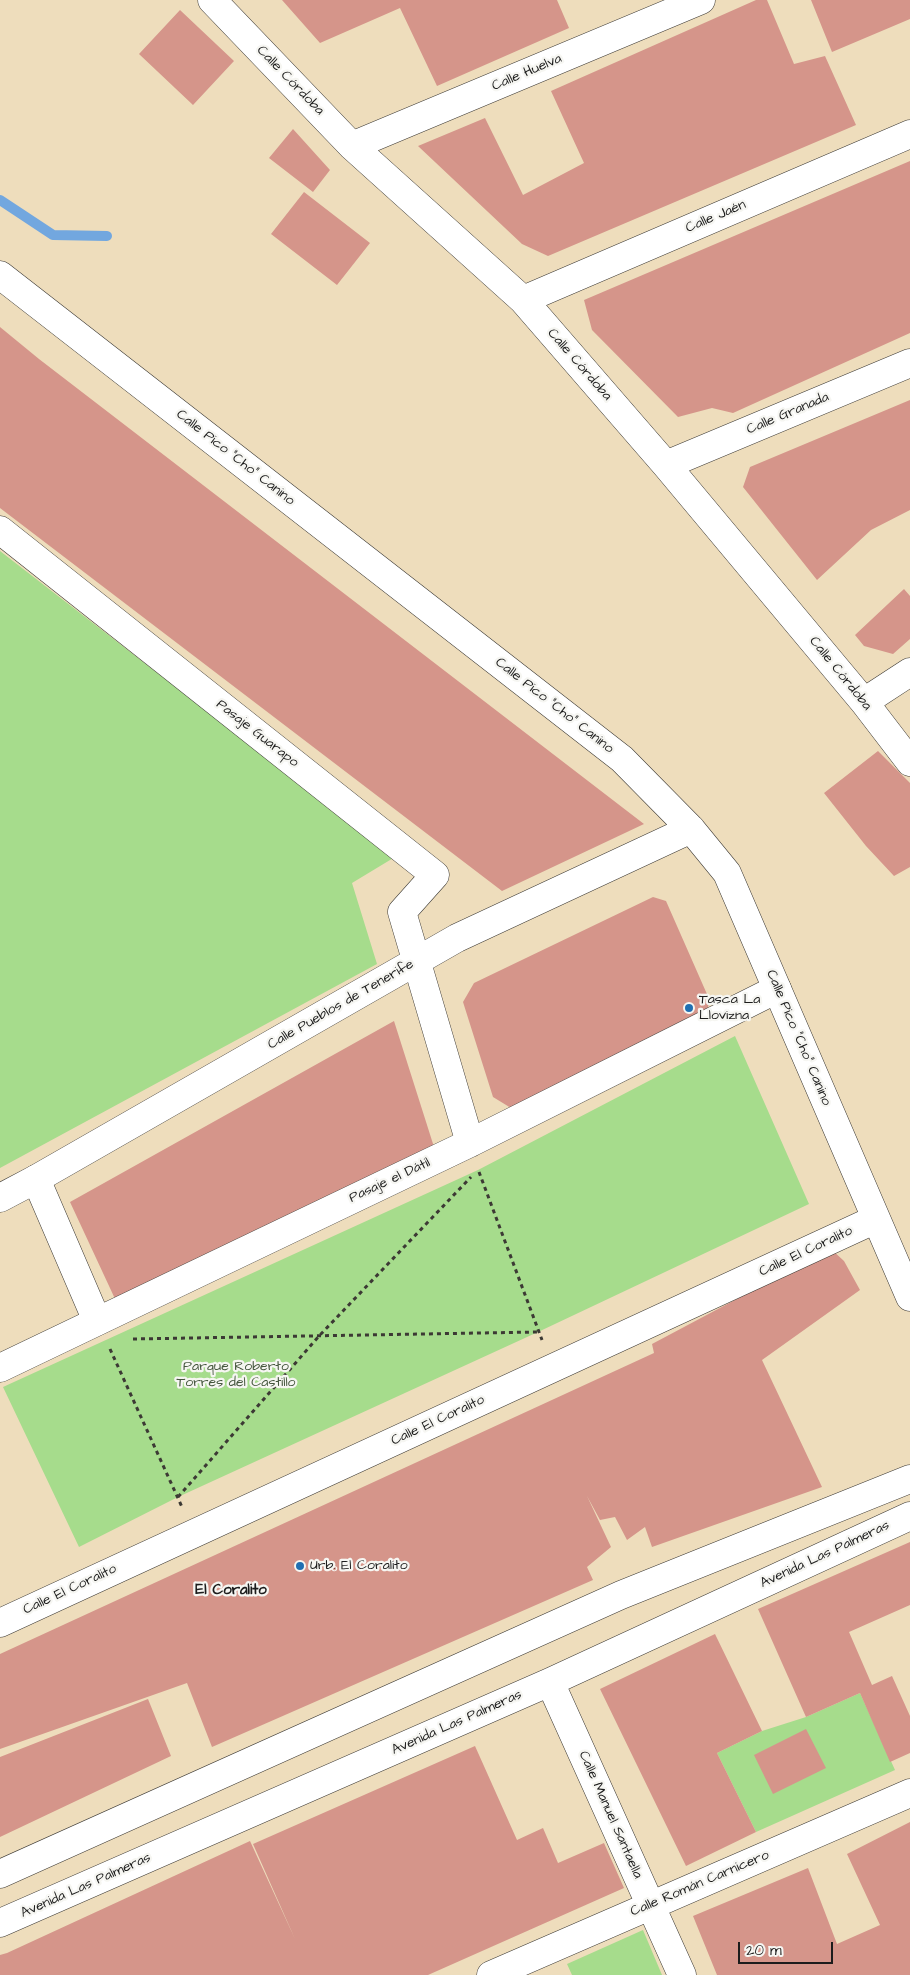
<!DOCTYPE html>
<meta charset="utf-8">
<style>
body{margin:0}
#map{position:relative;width:910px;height:1975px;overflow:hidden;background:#eeddbc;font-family:"Architects Daughter",sans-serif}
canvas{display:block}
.scale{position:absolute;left:738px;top:1942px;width:95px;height:22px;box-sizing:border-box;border:2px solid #1c1c1c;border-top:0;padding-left:6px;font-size:15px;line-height:18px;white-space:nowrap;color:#1c1c1c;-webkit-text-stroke:4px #f6f6f2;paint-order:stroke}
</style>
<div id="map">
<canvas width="910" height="1975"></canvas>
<div class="scale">20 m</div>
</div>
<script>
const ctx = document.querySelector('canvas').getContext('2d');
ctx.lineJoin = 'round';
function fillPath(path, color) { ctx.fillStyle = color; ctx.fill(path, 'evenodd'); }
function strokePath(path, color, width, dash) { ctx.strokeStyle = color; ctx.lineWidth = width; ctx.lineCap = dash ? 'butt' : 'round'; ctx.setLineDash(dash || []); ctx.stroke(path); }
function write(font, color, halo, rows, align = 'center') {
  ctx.font = font + ' "Architects Daughter",sans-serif'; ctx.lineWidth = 4.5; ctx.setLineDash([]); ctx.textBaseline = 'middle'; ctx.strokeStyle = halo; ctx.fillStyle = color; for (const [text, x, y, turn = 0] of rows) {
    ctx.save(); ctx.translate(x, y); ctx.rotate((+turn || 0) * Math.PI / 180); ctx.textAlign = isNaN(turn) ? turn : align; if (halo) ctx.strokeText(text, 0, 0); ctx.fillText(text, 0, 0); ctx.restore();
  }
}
fillPath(new Path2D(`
 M 0,551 L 395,857 L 352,883 L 377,964 L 0,1168 Z
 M 735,1036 L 809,1204 L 538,1332 L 178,1497 L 79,1547 L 3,1387 L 478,1170 Z
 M 860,1693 L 895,1770 L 756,1832 L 717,1753 L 762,1731 L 806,1717 Z
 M 643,1930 L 662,1975 L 572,1975 L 567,1964 Z`), '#a6dc8c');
strokePath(new Path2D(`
 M 0,200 L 53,235 L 107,236`), '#72a7df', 10);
fillPath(new Path2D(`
 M 282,0 L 557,0 L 569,28 L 437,86 L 400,8 L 320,43 Z
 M 756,0 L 767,0 L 794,64 L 825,56 L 856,125 L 548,256 L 522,244 L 418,146 L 485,118 L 523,195 L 584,163 L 551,91 Z
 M 811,0 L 910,0 L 910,19 L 832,52 Z
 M 180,10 L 234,61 L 193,105 L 139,54 Z
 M 293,129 L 330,170 L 313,192 L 269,158 Z
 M 910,161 L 910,333 L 733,413 L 712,408 L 678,417 L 592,330 L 584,300 Z
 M 304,192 L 370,243 L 337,285 L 271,234 Z
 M 0,327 L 39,359 L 644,824 L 502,891 L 0,508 Z
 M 910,400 L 910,510 L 871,530 L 817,580 L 743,487 L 750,467 Z
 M 904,589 L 910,596 L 910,639 L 893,654 L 864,646 L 855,635 Z
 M 878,751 L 910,783 L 910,867 L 894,876 L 866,846 L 824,793 Z
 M 653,897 L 666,901 L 710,1001 L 704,1019 L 511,1108 L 493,1097 L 463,1002 L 474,983 Z
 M 394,1021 L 434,1147 L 116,1301 L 70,1202 Z
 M 831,1249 L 844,1261 L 860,1290 L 762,1360 L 822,1487 L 652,1547 L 645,1527 L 627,1540 L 615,1517 L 600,1520 L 587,1496 L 611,1547 L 587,1567 L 593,1580 L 212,1747 L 187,1683 L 0,1749 L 0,1654 L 654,1353 L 652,1344 Z
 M 910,1542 L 910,1605 L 849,1632 L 872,1685 L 892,1676 L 910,1716 L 910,1753 L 890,1762 L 860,1693 L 806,1717 L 758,1609 Z
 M 715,1634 L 762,1731 L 717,1753 L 756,1832 L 686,1866 L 600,1689 Z
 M 148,1699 L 171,1756 L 0,1837 L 0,1757 Z
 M 806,1729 L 826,1768 L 773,1794 L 754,1755 Z
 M 475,1746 L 517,1840 L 543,1828 L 558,1863 L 604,1843 L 624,1888 L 428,1975 L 0,1975 L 0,1955 L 7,1953 L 250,1841 L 295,1939 L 253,1844 Z
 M 910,1822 L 910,1975 L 717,1975 L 693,1916 L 808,1868 L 837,1944 L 880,1925 L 847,1854 Z`), '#d5958a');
const pedestrian = new Path2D(`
 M 0,530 L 435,875 L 402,912 L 470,1143
 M 36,1179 L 97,1321
 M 0,1368 L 470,1143 L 777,989`);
const minor = new Path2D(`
 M 212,0 L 352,146 L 523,300 L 666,465 L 864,702 L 910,762
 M 352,146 L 701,0
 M 0,275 L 622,759 L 691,829 L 727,873 L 910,1297
 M 523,300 L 910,134
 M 666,465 L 910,363
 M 864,702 L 910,672
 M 0,1198 L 36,1179 L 457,938 L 691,829
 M 0,1623 L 876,1219
 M 550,1682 L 682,1975
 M 0,1874 L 621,1595 L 910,1479
 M 0,1923 L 550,1682 L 910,1516
 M 491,1975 L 910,1793`);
strokePath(pedestrian, '#3c3934', 29);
strokePath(minor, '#3c3934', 29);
strokePath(new Path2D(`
 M 479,1172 L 542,1340
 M 133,1339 L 538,1332
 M 110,1349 L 182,1507
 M 178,1497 L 320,1335 L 471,1177`), '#3c3934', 3, [4, 4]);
strokePath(pedestrian, '#fff', 28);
strokePath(minor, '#fff', 28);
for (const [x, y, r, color] of [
 [689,1008,5,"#1f6fb2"],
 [300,1566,5,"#1f6fb2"]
]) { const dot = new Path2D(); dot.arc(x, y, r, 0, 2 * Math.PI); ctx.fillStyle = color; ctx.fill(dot); strokePath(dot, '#f6f6f2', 2); }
write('14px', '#1c1c1c', '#f6f6f2', [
 ["Calle Huelva",527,73,-23],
 ["Calle Córdoba",290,81,46],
 ["Calle Jaén",716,217,-23],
 ["Calle Córdoba",579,365,49],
 ["Calle Granada",788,414,-23],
 ["Calle Pico \"Cho\" Canino",235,458,38],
 ["Calle Córdoba",840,674,51],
 ["Calle Pico \"Cho\" Canino",554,706,38],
 ["Pasaje Guarapo",257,734,38],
 ["Calle Pueblos de Tenerife",341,1005,-30],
 ["Calle Pico \"Cho\" Canino",798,1038,67],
 ["Pasaje el Dátil",390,1181,-25],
 ["Calle El Coralito",806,1252,-25],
 ["Calle El Coralito",438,1421,-25],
 ["Avenida Las Palmeras",825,1555,-25],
 ["Calle El Coralito",70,1590,-25],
 ["Avenida Las Palmeras",457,1723,-24],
 ["Calle Manuel Santaella",610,1815,66],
 ["Calle Román Carnicero",700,1884,-23],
 ["Avenida Las Palmeras",86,1886,-24]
]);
write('14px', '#1c1c1c', '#f6f6f2', [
 ["Tasca La",699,1000],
 ["Llovizna",699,1016],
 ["Urb. El Coralito",310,1566]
], 'left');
write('14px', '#45563e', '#f6f6f2', [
 ["Parque Roberto",236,1367],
 ["Torres del Castillo",236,1383]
]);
write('bold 15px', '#1c1c1c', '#f6f6f2', [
 ["El Coralito",231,1591]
]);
</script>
